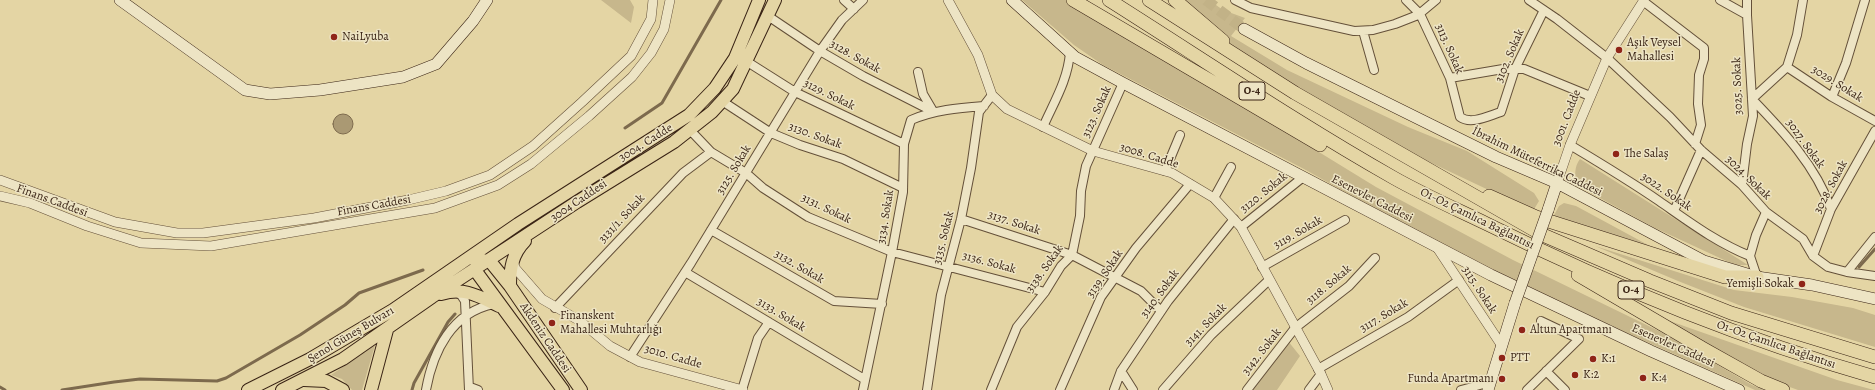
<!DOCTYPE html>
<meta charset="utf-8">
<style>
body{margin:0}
canvas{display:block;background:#e4d5a4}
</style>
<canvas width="1875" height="390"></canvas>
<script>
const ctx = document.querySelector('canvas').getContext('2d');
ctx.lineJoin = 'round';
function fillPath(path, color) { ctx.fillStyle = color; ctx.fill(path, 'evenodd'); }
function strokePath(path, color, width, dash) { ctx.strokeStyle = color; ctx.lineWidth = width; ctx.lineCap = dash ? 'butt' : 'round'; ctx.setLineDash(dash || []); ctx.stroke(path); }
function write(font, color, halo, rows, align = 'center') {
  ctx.font = font + ' Alegreya,serif'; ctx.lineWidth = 3; ctx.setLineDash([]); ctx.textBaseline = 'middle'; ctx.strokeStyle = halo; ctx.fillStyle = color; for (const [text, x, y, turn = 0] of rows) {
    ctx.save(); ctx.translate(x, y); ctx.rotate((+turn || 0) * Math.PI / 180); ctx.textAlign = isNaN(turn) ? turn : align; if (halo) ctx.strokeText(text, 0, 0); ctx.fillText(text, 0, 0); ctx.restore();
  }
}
fillPath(new Path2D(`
 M 601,0 L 630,0 L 634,7 L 631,23 Z
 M 1022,0 L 1087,0 L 1146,46 L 1376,187 L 1513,260 L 1661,332 L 1752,385 L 1765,390 L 1755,390 L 1548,298 L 1413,230 L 1304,169 L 1103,65 L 1074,45 Z
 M 1166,0 L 1209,0 L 1223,10 L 1245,18 L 1231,36 L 1287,70 L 1408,127 L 1467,151 L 1534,193 L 1539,201 L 1533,211 L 1423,159 L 1359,124 L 1261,65 Z
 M 1580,159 L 1748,265 L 1735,265 L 1655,228 L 1576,185 C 1575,175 1574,167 1580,159 Z
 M 1564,203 L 1576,206 L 1661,252 L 1552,219 L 1559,206 Z
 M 1595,246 L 1734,290 L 1792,297 L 1853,308 L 1875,315 L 1875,347 L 1744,307 L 1678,281 Z
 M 1667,320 L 1837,380 L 1874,390 L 1798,390 L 1762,377 Z
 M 1284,336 L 1300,356 L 1277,390 L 1247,390 Z
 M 375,345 L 362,390 L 352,390 L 342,379 L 331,375 Z`), '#c7b78c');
const water = new Path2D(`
 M333 124a10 10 0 1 1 20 0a10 10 0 1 1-20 0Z`);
fillPath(water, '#aa9973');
strokePath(water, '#7d6a4d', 1);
strokePath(new Path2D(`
 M 625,128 L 662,103 L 721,0
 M 1859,267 L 1875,249
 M 0,387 L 5,390
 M 62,390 L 114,382 L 140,379 L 217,381 L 226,378 L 300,335 L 345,305 L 359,293 L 423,270
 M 412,390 L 414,383 L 448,322 L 455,314`), '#7d6a4d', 3);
strokePath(new Path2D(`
 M 1206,0 L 1244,29`), '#c2b287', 11, [11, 5.5]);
const minor = new Path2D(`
 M 844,0 L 854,9
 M 1235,0 L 1251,8 L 1354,31 L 1373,30 L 1395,24 L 1418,15 L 1436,0
 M 1406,0 L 1420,14 L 1450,78 L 1460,117 C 1471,125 1488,116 1501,112 L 1515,69 L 1544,10
 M 1529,0 L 1557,19 L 1607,58 L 1670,117 L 1701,150 L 1742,185 L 1766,212 L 1803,239 L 1813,256 L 1828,267 L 1847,272 L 1875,237
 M 1720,0 L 1747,15 L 1753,116 L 1747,144 L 1742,185
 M 1747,0 L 1747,15
 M 1803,0 L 1797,35 L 1787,67 L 1752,99 C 1783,131 1816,166 1831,209
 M 1643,1 L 1704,48 L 1704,59 L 1699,75 L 1698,104 L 1701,125 L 1695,144
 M 768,16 L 820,51 L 863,76 L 934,112
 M 1363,31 L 1374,70
 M 746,61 L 795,92 L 904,144
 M 1787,67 L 1832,97 L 1875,121
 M 918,72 L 923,94 L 933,111
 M 1450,78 L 1503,69 L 1524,69 L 1590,96
 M 1832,97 L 1846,63 L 1865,0
 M 722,101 L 771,133 L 800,145 L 843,159 L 903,188
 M 1043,127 C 1054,102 1068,80 1070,52
 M 690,130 L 711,152 L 746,173 L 763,188 L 808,217 L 892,252 L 1045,292
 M 1570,145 C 1600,163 1630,181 1659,201 C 1688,221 1717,243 1750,256
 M 1165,171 L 1180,135
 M 1214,198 L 1231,167
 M 1674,211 L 1701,150
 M 961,219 L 1072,255 L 1141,291 L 1161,311
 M 1241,227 L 1302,178
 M 711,230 L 834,301 L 882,304
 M 1813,256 L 1831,209 L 1875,131
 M 1262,267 L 1345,220
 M 685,272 L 864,379
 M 1847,272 L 1875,276
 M 1757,277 L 1750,256 L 1756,235 L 1766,212
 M 455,292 L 461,295 L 465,301 L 469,390
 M 555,308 L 683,173 L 711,152
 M 630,357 L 691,263 L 820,51 L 842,20 L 863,0
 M 1318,369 L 1408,317 L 1459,280
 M 1121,371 L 1133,390
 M 1546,371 L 1565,390
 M 470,387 L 478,390
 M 426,390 C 433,351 452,312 494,304
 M 742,390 L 758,338 L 769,322
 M 863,390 L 892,252 L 903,192 L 904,144 L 911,120 C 934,110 958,108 984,106
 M 927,390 L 941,295 L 961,219 L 971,168 L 979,112 L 992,95
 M 991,390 L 1017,327 L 1045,292 L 1061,266 L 1072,255 L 1080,216 L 1081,191 L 1086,166 L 1123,83
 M 1060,390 L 1101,297 L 1136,248 L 1190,184
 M 1114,390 L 1121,371 L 1168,301 L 1234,219
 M 1163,390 L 1211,335 L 1269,280
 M 1247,390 L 1295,328 L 1349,286 L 1375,258
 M 1309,390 L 1321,374
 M 1461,390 L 1491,382
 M 1527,390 L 1579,339 L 1541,321`);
const tertiary = new Path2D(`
 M 948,0 L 978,55 L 992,95 L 1007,109 L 1093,151 L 1172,173 L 1214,198 L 1241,227 L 1321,374 L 1328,390
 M 0,180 L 115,222 L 177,233 L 203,233 L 314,218 L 408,200 L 446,191 L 490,175 L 533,146 L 582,102 L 631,56 L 651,19 L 653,0
 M 1557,183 L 1570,145 L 1607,58 L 1644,0
 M 0,196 L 30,203 L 87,226 L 141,243 L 211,246 L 435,208 L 498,185 L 531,164 L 589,116 L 632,77 L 651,53 L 664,29 L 670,0
 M 1436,246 L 1502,346
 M 513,260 L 515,268 L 542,299 L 580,321 L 610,346 L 640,362 L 743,390`);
const secondary = new Path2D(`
 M 120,0 L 245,90 L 270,94 L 320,90 L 403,77 L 436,64 L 473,21 L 487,0
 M 1012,0 L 1075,57 L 1123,83 L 1491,275 L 1651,351 L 1739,390
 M 1244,29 L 1306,63 L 1496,157 L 1557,183 L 1704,261 L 1757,277 L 1812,285 L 1875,299
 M 1548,210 L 1557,183
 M 1488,390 L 1515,303`);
const primary = new Path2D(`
 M 482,261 L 489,260 L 510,286 L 581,390
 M 477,264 L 475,270 L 563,390
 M 510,286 C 510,269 512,254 525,241
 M 441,294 C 465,287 478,296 499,306
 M 304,380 L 326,381 L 343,390
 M 248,390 L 310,359 L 393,310 L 518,224 L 689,115 L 715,88 L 735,58 L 759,0
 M 282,390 L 343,359 L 432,297 L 577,202 L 674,142 L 712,112 L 733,89 L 775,0
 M 371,390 L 387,330`);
const trunk = new Path2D(`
 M 1073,0 L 1320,145
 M 1109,0 C 1204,60 1297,123 1394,178 C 1424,195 1456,209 1487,224 C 1612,286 1741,339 1875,377
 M 1149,0 L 1295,93 L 1543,235 L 1650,281 L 1731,313 L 1875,357
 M 1175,0 L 1223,41
 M 1489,196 L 1536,217 L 1725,277 L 1757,277
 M 1578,275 L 1704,349 L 1761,381 L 1783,390`);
strokePath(minor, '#645039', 10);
strokePath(tertiary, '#645039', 10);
strokePath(secondary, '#3a2415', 12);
strokePath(primary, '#3a2415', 14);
strokePath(trunk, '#3a2415', 14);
strokePath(minor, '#ede4c4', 8);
strokePath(tertiary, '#ede4c4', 9);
strokePath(secondary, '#ede4c4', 11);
strokePath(primary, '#e4d5a4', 12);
strokePath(trunk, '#e4d5a4', 13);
const secondaryBridge = new Path2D(`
 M 1515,303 L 1548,210`);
strokePath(secondaryBridge, '#3a2415', 12, []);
strokePath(secondaryBridge, '#ede4c4', 11);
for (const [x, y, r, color] of [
 [334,37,4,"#8f2418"],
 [1619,50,4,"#8f2418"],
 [1616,154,4,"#8f2418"],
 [1802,284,4,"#8f2418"],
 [552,323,4,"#8f2418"],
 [1522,330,4,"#8f2418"],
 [1502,358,4,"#8f2418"],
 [1593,359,4,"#8f2418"],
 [1575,375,4,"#8f2418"],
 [1643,378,4,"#8f2418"],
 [1502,379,4,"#8f2418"]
]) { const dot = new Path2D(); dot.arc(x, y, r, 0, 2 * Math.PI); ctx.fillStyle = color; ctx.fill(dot); strokePath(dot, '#ede4c4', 1.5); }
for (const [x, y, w] of [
 [1252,91,26],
 [1631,290,26]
]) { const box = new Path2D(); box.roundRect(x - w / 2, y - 9, w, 18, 3); ctx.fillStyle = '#ede4c4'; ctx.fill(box); strokePath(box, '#3a2415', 1); }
write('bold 11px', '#3a2415', null, [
 ["O-4",1252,91],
 ["O-4",1631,290]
]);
write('12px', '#3a2415', '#ede4c4', [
 ["NaiLyuba",342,37],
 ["Aşık Veysel",1627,43],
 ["Mahallesi",1627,57],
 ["The Salaş",1624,154],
 ["Yemişli Sokak",1794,284,"right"],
 ["Finanskent",560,316],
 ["Mahallesi Muhtarlığı",560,330],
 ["Altun Apartmanı",1530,330],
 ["PTT",1510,358],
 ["K:1",1601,359],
 ["K:2",1583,375],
 ["K:4",1651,378],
 ["Funda Apartmanı",1494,379,"right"]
], 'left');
write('12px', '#3a2415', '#ede4c4', [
 ["3113. Sokak",1449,49,66],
 ["3102. Sokak",1510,56,-67],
 ["3128. Sokak",855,57,29],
 ["3029. Sokak",1837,84,32],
 ["3025. Sokak",1738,86,-92],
 ["3129. Sokak",829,95,26],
 ["3123. Sokak",1097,112,-66],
 ["3001. Cadde",1567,118,-69],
 ["3130. Sokak",815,136,20],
 ["3004. Cadde",646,143,-32],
 ["3027. Sokak",1805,144,54],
 ["3008. Cadde",1149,156,17],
 ["İbrahim Müteferrika Caddesi",1537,162,26],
 ["3125. Sokak",734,170,-59],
 ["3024. Sokak",1748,178,44],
 ["3028. Sokak",1831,187,-62],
 ["3022. Sokak",1666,192,34],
 ["3120. Sokak",1264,193,-39],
 ["Esenevler Caddesi",1372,199,27],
 ["Finans Caddesi",52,201,20],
 ["3004 Caddesi",579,201,-34],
 ["Finans Caddesi",374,206,-10],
 ["3131. Sokak",826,209,26],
 ["3134. Sokak",886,217,-81],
 ["3131/1. Sokak",622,219,-47],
 ["O1-O2 Çamlıca Bağlantısı",1477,219,26],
 ["3137. Sokak",1014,223,18],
 ["3119. Sokak",1298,233,-30],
 ["3135. Sokak",944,238,-76],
 ["3136. Sokak",989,263,15],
 ["3132. Sokak",799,267,30],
 ["3138. Sokak",1045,269,-55],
 ["3139. Sokak",1105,274,-56],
 ["3118. Sokak",1329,285,-40],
 ["3115. Sokak",1479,290,57],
 ["3140. Sokak",1160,294,-54],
 ["3133. Sokak",781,315,31],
 ["3117. Sokak",1384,316,-31],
 ["3141. Sokak",1206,325,-46],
 ["Şenol Güneş Bulvarı",351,335,-31],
 ["Akdeniz Caddesi",545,338,56],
 ["O1-O2 Çamlıca Bağlantısı",1776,345,19],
 ["Esenevler Caddesi",1673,346,24],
 ["3142. Sokak",1262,352,-52],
 ["3010. Cadde",673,357,16]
]);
</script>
